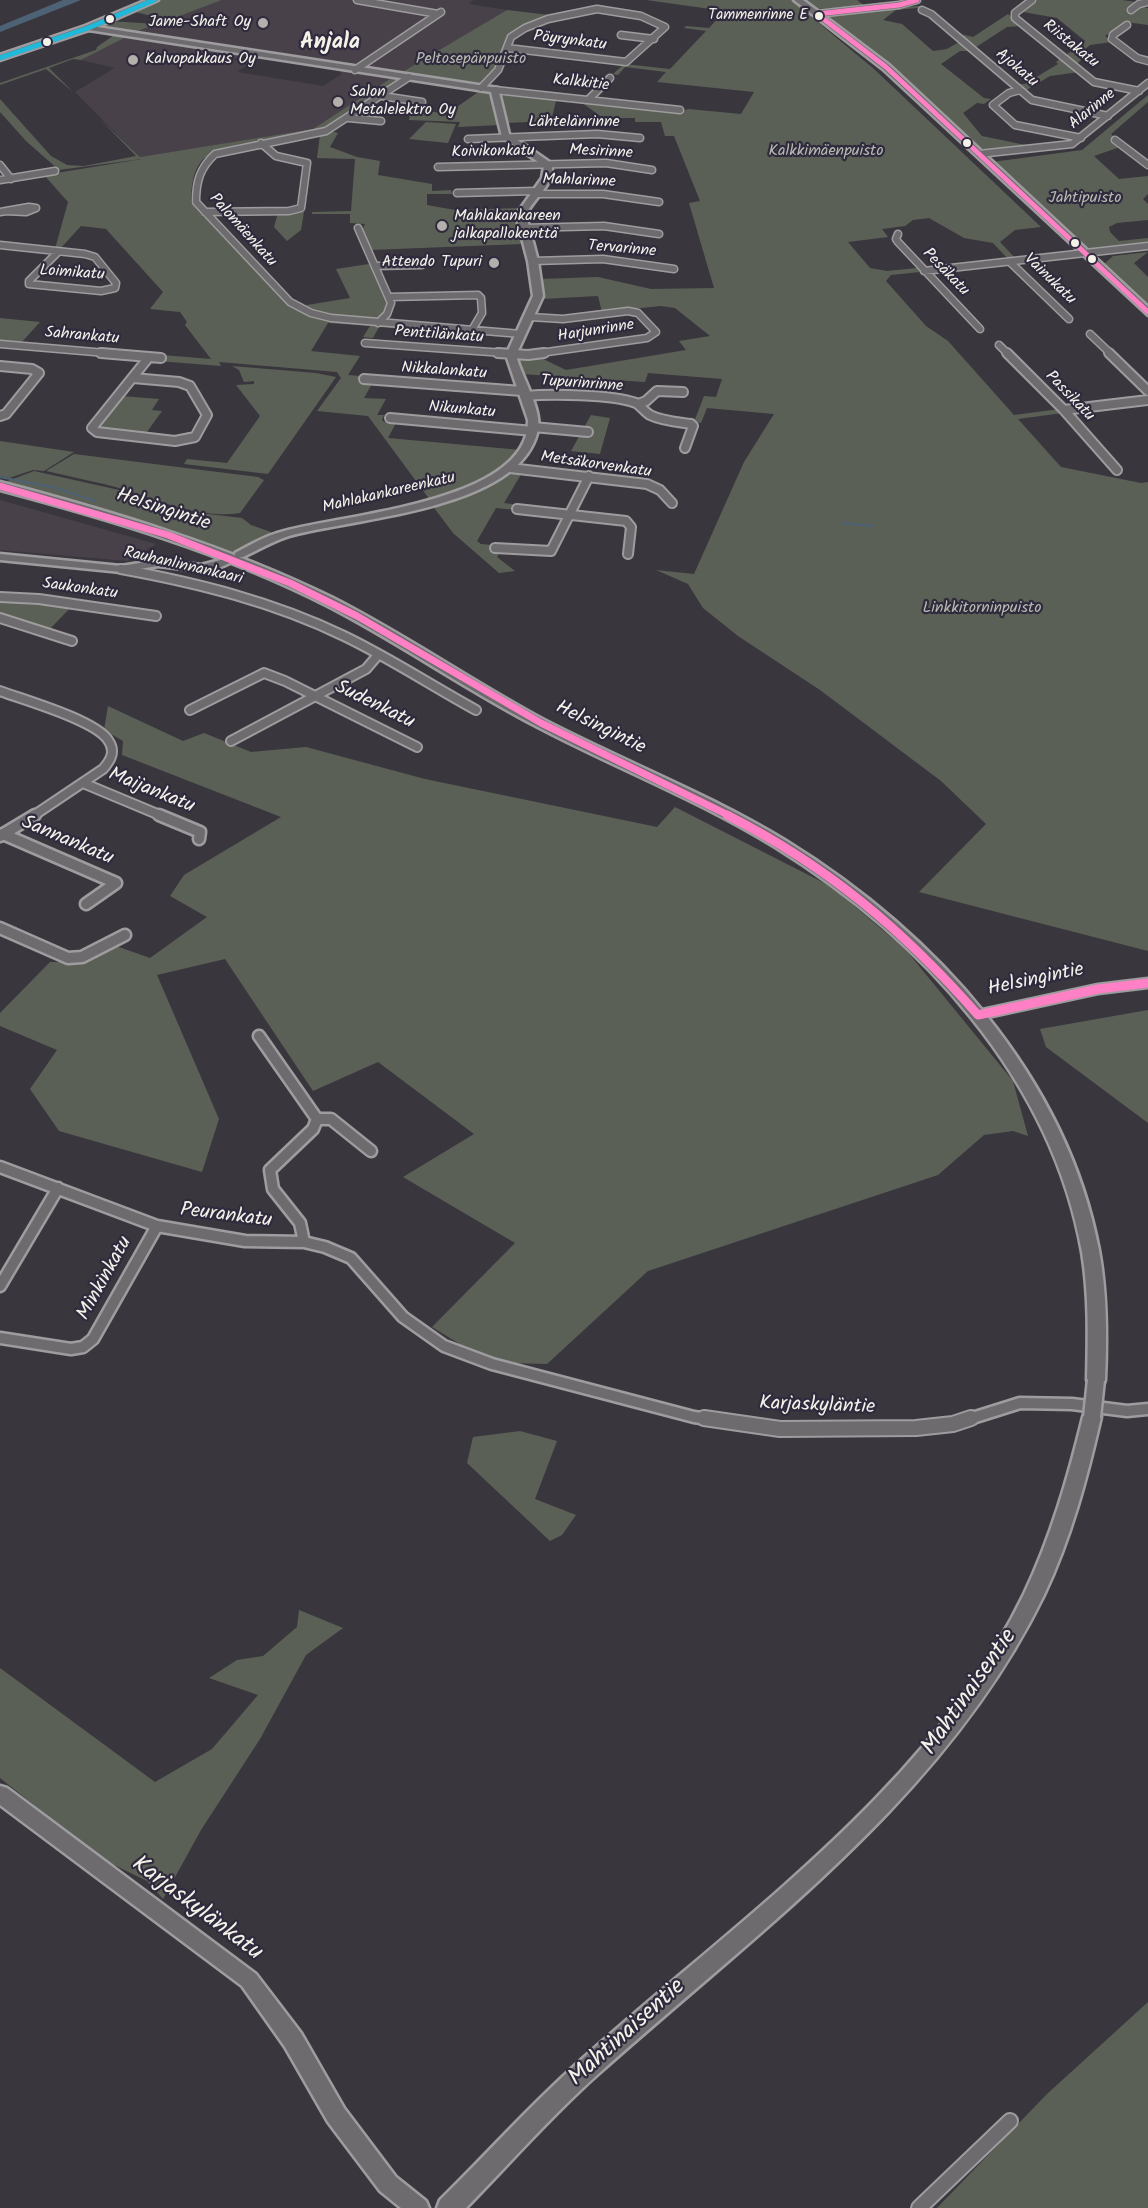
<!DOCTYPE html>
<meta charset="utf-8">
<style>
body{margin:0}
canvas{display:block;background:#3a363e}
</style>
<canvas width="1148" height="2208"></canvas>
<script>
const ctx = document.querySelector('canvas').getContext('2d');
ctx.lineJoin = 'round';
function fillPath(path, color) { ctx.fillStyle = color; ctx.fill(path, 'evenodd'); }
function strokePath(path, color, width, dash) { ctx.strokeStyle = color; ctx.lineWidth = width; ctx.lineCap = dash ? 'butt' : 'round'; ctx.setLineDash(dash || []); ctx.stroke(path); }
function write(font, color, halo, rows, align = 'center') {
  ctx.font = font + ' Kalam,sans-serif'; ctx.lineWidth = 4.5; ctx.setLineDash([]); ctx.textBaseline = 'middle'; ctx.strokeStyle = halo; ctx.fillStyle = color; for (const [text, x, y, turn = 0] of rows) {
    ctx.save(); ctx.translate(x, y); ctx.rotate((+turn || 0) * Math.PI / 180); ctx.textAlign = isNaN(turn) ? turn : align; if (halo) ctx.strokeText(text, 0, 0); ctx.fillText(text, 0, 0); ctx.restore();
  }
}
fillPath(new Path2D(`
 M 222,0 L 473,0 L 469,4 L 507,10 L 313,129 L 140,157 L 75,92 L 115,68 L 81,60 L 133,33 ZM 240,55 L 340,71 L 342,74 L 323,86 L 237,72 L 251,63 L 233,60 Z
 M 0,500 L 156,544 L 128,561 L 0,550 Z`), '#49414a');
fillPath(new Path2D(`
 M 159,0 L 222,0 L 169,20 L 131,11 Z
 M 646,0 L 791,0 L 874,69 L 1041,227 L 1015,230 L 1000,242 L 1016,259 L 1009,260 L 993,243 L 964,238 L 929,218 L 913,220 L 905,226 L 882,229 L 888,237 L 848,242 L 870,268 L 887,271 L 917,268 L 920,272 L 891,275 L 886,281 L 926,326 L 948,341 L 1014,415 L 1060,409 L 1063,413 L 1018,419 L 1061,467 L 1141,483 L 1148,482 L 1148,951 L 919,892 L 986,824 L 941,781 L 820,690 L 738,636 L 703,608 L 688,584 L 656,570 L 694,574 L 744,462 L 774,414 L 707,408 L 701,423 L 694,422 L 704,396 L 716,397 L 722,379 L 648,373 L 645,382 L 521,374 L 516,361 L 521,357 L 539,357 L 566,370 L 686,350 L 679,341 L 710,336 L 675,308 L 661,306 L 602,312 L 598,296 L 542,299 L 540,279 L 598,277 L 651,289 L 714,288 L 689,203 L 700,201 L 674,136 L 665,136 L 661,122 L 635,122 L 635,118 L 603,118 L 578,100 L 681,112 L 688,109 L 741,114 L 754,92 L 657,82 L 666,72 L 625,67 L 618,75 L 613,74 L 624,64 L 670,69 L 706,31 L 684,28 L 686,26 L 709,28 L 725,11 Z
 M 803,0 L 857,0 L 866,7 L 817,9 Z
 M 1025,0 L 1122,0 L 1136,2 L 1126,10 L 1135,12 L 1141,7 L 1148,8 L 1148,25 L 1126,22 L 1105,36 L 1112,42 L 1090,45 L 1083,51 L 1087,55 L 1073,67 L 1079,72 L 1050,76 L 1025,91 L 1016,84 L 1025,84 L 1058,64 L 1056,62 C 1066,54 1075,50 1085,41 L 1057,18 L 1012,10 Z
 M 918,6 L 926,7 L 896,10 L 883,20 L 902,24 L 933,51 L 947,49 L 964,39 L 960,34 L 973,37 L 1008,14 L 1022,26 L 1007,27 L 970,51 L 960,51 L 941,64 L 984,98 L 991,99 L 984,104 L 977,103 L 963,113 L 982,136 L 1035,147 L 983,152 L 978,149 L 825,19 L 828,15 Z
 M 507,10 L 558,16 L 510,35 L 505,43 L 499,64 L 481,85 L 399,74 Z
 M 109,21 L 156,24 L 133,33 L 99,27 Z
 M 94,31 L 128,36 L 81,60 L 73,59 L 49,68 L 73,92 L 46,69 L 0,85 L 0,83 L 96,50 L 97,47 L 114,35 L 98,32 L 80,34 L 0,60 L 82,32 Z
 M 393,77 L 401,80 C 374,98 345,125 314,133 C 286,141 218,139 200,163 C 192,173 191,192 191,203 L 283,300 L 292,308 L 322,319 L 514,338 L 379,327 L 373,338 L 363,337 L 370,326 L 328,323 L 311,351 L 360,356 L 348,375 L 360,376 L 358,381 L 367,384 L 373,382 L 364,398 L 386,399 L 377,415 L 384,415 L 382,420 L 384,422 L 397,421 L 388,438 L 521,450 C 497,478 465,489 430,500 L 368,416 L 317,411 L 341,378 L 337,372 L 219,362 L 221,366 L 158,361 L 162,355 L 211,359 L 185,325 L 187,322 L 180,312 L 150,309 L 163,292 L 106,229 L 81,226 L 59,250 L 55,249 L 68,202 L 44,175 L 142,159 L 59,170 L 26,141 L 0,112 L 0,99 L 51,156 L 67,165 L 84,166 L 136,156 L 101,120 L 140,157 L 313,129 Z
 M 481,90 L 491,93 L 499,125 L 458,127 L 460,122 L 409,120 L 410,114 L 416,109 L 447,114 Z
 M 501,94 L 557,97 L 551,121 L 506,123 Z
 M 1148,95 L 1148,102 L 1111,134 L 1123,146 L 1094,156 L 1119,179 L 1148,176 L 1148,194 L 1143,199 L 1148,204 L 1148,220 L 1117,223 L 1109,227 L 1110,232 L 1119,241 L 1148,238 L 1148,244 L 1090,250 L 1086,248 L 992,162 L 1082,150 Z
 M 426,122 L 456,124 L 448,143 L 409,139 Z
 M 331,131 L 338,133 L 330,147 L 357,157 L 380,161 L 378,175 L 432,184 L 432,191 L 451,190 L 452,194 L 427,194 L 427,205 L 455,210 L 519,208 C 513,220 518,232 522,244 L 370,250 L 361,233 L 365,224 L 350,223 L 350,214 L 312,214 L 312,212 L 351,211 L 355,159 L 317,158 L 320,135 Z
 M 304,212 L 301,230 L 287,241 L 274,227 L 278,213 Z
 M 1148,252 L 1134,263 L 1148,277 L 1148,307 L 1103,265 L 1113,256 Z
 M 369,264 C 375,275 386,289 387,302 C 389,335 318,314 301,306 L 350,298 L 336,269 Z
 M 0,318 L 40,322 L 21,343 L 0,342 Z
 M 232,366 L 316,373 L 336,377 L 268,474 L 184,464 L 187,459 L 227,463 L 260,416 L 236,385 L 254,384 L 254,381 L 244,382 L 239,370 Z
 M 122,396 L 159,399 L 152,410 L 162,411 L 144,436 L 98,427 Z
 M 591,415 L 610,418 L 600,454 L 571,451 Z
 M 0,441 L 74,452 L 44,471 L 33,470 L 9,478 L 0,476 Z
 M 74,454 L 258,477 L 264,480 L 240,513 C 200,519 160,501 123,489 C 98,482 71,477 46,471 Z
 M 34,471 L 119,490 L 183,511 L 242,518 L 251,525 L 271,532 L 271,535 L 235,555 L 103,509 L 5,482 Z
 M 523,471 L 504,503 L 519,505 L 517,510 L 496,508 L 477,541 L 481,544 L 503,546 L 497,557 L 515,571 L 499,573 L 453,533 L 432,505 L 476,491 L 510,472 Z
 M 0,600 L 71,607 L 49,630 L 0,614 Z
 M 108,706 L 183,741 L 204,733 L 251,752 L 306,747 L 425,779 L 657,827 L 675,807 L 832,887 L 906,950 L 1013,1081 L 1028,1136 L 1013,1131 L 984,1135 L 938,1175 L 648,1271 L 547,1364 L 508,1363 L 463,1346 L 432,1327 L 515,1243 L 403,1177 L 474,1134 L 378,1062 L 313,1091 L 225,959 L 157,975 L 219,1119 L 202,1172 L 59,1131 L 30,1089 L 57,1050 L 0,1026 L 0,1013 L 50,962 L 80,962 L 116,946 L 150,958 L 207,917 L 170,896 L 184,875 L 281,817 L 122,755 L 123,741 L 104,730 Z
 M 1148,1010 L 1148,1123 L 1046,1047 L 1040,1029 Z
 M 520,1431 L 557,1441 L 535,1499 L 576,1515 L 562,1535 L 550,1541 L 467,1463 L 473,1437 Z
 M 299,1610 L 343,1628 L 306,1655 L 260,1739 L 201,1830 L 163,1899 L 147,1881 L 102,1859 L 0,1778 L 0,1668 L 155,1782 L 212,1749 L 258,1695 L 209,1678 L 237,1660 L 263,1656 L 297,1627 Z
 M 1148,2002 L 1148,2208 L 937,2208 L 1047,2094 Z`), '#5a6055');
fillPath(new Path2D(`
 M 63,0 L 81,0 L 0,32 L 0,26 Z`), '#4e6276');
strokePath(new Path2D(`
 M 0,477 L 56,488 L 95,501
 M 842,523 L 873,526`), '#4e6276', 2);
const streetFar3 = new Path2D(`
 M 357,0 L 438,14
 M 1032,0 L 1015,13 L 1015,18 L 1094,82 L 1139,91
 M 922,10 L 931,14 L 1032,100 L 1108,116
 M 1131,10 L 1139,4 L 1148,2
 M 817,14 L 899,5 L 917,0
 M 1127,25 L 1113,35 L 1112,39 L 1137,58 L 1148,61
 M 621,35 L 654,39
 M 355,70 L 441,12
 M 409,77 L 326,131 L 215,154 C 200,168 196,181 196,202 L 290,302 L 311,313 L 331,318 L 521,334
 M 481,88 L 498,70 L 511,37 L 525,28 L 548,19 L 597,9 L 641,16 L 665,27 L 626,62 L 507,48
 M 495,90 L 680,110
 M 1020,90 L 1009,93 L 993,105 L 1015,125 L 1081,138
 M 382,96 L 422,102
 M 588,100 L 610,78
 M 349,118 L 381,121
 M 468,139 L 597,134 L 640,138
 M 1115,140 L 1148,165
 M 979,154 L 1072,144 L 1148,83
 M 0,165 L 11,179
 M 438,167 L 606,163 L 652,170
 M 0,180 L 55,171
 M 457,193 L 536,191
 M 534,194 L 603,194 L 659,202
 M 29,207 L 36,208 L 26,212 L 6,211 Z
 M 0,212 L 6,211
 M 205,212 L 289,211 L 301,208 L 307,163 L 276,156 L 261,143
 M 358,228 L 391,303 L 387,314 L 378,323
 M 522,228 L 604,226 L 659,234
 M 898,234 L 896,239 L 898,242 L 980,329
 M 0,245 L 85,254 L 95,257 L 116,283 L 115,288 L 101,291 L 29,284 L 29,281 L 58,252
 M 533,261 L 603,259 L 674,269
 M 1010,262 L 1069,319
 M 375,266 L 422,265
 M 924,271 L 1148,246
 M 389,297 L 478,295 L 481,298 L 482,313 L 472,330
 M 530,317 L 563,319 L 628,311 L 638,313 L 656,332 L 647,338 L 533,354
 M 1090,334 L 1111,354
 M 365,343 L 518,354
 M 0,344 L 118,354
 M 999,345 L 1008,354`);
const streetFar2 = new Path2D(`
 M 101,353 L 161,358
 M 498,353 L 528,355 L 544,353
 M 1007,353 L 1064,410 L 1117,470
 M 1109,353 L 1148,391
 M 0,366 L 32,369 L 39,373 L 6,414 L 0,416
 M 133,378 L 179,382 L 190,386 L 207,415 L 195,437 L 175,441 L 97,432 L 92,428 L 149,357
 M 364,379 L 522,391
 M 524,396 C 551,394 611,394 636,403 C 641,406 645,412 650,415 C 662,421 678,422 691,424 L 693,426 L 685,448
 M 638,404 L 646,401 L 657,391 L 683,392
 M 1064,410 L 1148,400
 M 390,418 L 533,431
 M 533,427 L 588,432
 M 510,468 L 647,484 L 660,490 L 672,503
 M 517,509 L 626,521 L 631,527 L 628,554
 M 495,548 L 551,551 L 589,476
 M 121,569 C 198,583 274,602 344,636 C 390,658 432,686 476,710
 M 0,597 L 39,599 L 156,616
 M 0,618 L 72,641
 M 0,691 C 24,700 95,720 108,740 C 116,751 111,760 103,769 L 33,816
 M 190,710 L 264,673 L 285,681 L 417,747
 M 231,741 L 366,669 L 378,655
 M 83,783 L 162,816`);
const streetFar1 = new Path2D(`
 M 159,815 L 200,832 L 199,839
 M 3,834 L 116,883
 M 0,836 L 35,815
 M 86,904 L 116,883
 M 0,928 L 68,958 L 82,957 L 125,935
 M 259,1036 L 317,1119 L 313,1129 L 270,1170 L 273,1189 L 300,1223 L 304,1242
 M 317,1119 L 331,1119 L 371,1151
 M 0,1167 L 157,1226 L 245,1241 L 304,1242 L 325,1247 L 351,1258 L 403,1317 L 444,1346 L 492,1364 L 694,1417 L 715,1420
 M 0,1286 L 58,1188
 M 0,1338 L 71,1349 L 83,1347 L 93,1339 L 157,1226
 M 966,1420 L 1020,1403 L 1072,1404 L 1127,1411 L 1148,1409`);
const street = new Path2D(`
 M 704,1418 L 780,1429 L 916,1428 L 953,1424 L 971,1418
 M 919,2208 L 1010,2121`);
const secondary = new Path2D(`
 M 147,0 L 158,0 L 97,27 L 498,88 L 509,134 L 551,163 C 557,183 533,198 526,215 L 538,261 L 543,296 L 516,355 C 521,376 542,409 538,429 C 523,510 353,518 289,536 C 273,541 258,550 243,557 L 235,557 L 235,553 C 250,545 265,536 281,532 C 339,514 530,504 528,420 L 506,355 L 533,296 L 528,261 L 516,215 L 542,178 L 544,166 L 502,137 L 491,92 L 89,30 L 0,60 L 0,55 L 85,26 Z
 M 794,0 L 803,0 L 889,65 L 1148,307 L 1148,315 L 883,69 Z
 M 0,554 L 121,566 L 158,560 L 201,565 L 228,558 L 234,561 L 219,568 L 201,571 L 158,566 L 121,572 L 0,560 Z
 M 1148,979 L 1148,987 L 1098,993 L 978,1019 L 971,1015 L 978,1011 L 1098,985 Z
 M 0,1786 L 7,1788 L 256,1974 L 301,2033 L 344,2108 L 396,2177 L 426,2201 L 429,2208 L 401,2208 L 380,2191 L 328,2122 L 285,2047 L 242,1986 L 0,1805 Z`);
const primary = new Path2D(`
 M 0,482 C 114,512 227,546 333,598 C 406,635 473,682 546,721 C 625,762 709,794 786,841 C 933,932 1066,1075 1099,1250 C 1107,1293 1107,1337 1105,1380 L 1103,1385 L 1096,1386 L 1089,1385 L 1087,1380 C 1088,1337 1089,1294 1082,1252 C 1051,1077 920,937 775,847 C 699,800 616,768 538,727 C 466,690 400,643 328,606 C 224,553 112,520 0,490 Z
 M 1092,1410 L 1099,1412 L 1101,1417 C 1087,1478 1071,1538 1044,1595 C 946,1797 760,1929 597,2075 C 551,2116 509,2164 466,2208 L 437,2208 L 440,2200 C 487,2154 531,2104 580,2061 C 737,1920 930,1789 1024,1594 C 1051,1537 1068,1478 1083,1417 L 1085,1412 Z`);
strokePath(streetFar3, '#9e9c9e', 9);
strokePath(streetFar2, '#9e9c9e', 12);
strokePath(streetFar1, '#9e9c9e', 15);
strokePath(street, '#9e9c9e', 18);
strokePath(secondary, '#9e9c9e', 5);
strokePath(primary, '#9e9c9e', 5);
strokePath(streetFar3, '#6d6b6d', 6);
strokePath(streetFar2, '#6d6b6d', 8);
strokePath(streetFar1, '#6d6b6d', 10);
strokePath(street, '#6d6b6d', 14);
fillPath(secondary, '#6d6b6d');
fillPath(primary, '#6d6b6d');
const primaryBridge = new Path2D(`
 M 1092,1417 L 1096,1380`);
strokePath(primaryBridge, '#9e9c9e', 21, []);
strokePath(primaryBridge, '#6d6b6d', 16);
strokePath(new Path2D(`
 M 817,14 L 886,67 L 1148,312
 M 817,14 L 899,5 L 917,0`), '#ff80c5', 5);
strokePath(new Path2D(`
 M 0,486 L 168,535 L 290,583 L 357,616 L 541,723 L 730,816`), '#ff80c5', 7);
strokePath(new Path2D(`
 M 727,815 C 829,867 903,930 978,1015
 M 978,1015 L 1098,989 L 1148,983`), '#ff80c5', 9);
strokePath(new Path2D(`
 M 0,58 L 88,28 L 154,0`), '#20b9da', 5);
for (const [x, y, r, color] of [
 [819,16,5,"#f4f1e8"],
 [110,19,5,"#f4f1e8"],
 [263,23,6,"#b3b0ac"],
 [47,42,5,"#f4f1e8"],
 [133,60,6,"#b3b0ac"],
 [338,102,6,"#b3b0ac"],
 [967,143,5,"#f4f1e8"],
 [442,226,6,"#b3b0ac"],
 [1075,243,5,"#f4f1e8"],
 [1092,259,5,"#f4f1e8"],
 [494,263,6,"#b3b0ac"]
]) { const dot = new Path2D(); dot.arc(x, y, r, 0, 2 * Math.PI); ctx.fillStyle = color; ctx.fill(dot); strokePath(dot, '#2f2a3d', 2); }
write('15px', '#f4f1e8', '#2f2a3d', [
 ["Tammenrinne E",808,16]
], 'right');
write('16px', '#f4f1e8', '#2f2a3d', [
 ["Jame-Shaft Oy",251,23,"right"],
 ["Kalvopakkaus Oy",145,60],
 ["Salon",350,93],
 ["Metalelektro Oy",350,111],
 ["Mahlakankareen",454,217],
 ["jalkapallokenttä",454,235],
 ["Attendo Tupuri",482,263,"right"]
], 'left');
write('16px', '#f4f1e8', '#2f2a3d', [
 ["Pöyrynkatu",570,42,7],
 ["Riistakatu",1070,45,39],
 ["Ajokatu",1016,69,40],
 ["Kalkkitie",581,84,6],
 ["Alarinne",1093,110,-39],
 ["Lähtelänrinne",574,123],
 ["Koivikonkatu",493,153,-1],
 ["Mesirinne",601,153,3],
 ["Mahlarinne",579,182,2],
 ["Palomäenkatu",242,231,48],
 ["Tervarinne",622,250,5],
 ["Pesäkatu",945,273,46],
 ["Loimikatu",72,274,4],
 ["Vainukatu",1049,280,44],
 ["Harjunrinne",596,332,-9],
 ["Penttilänkatu",439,336,4],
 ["Sahrankatu",82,337,5],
 ["Nikkalankatu",444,372,4],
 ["Tupurinrinne",582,385,4],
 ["Passikatu",1069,397,46],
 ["Nikunkatu",462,411,5],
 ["Metsäkorvenkatu",596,466,8],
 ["Mahlakankareenkatu",389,494,-13],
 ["Rauhanlinnankaari",183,567,13],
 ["Saukonkatu",80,590,8]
]);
write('16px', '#b8b9af', '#2f2a3d', [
 ["Peltosepänpuisto",471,60],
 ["Kalkkimäenpuisto",826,152],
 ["Jahtipuisto",1085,199],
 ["Linkkitorninpuisto",982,609]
]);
write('20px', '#f4f1e8', '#2f2a3d', [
 ["Helsingintie",163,511,18],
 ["Sudenkatu",374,706,26],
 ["Helsingintie",600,729,26],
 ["Maijankatu",151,792,22],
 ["Sannankatu",67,842,23],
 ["Helsingintie",1036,981,-12],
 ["Peurankatu",226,1217,7],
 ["Minkinkatu",106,1279,-61],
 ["Karjaskyläntie",817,1407,2]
]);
write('bold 22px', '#f4f1e8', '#2f2a3d', [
 ["Anjala",330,44]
]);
write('24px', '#f4f1e8', '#2f2a3d', [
 ["Mahtinaisentie",971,1693,-55],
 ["Karjaskylänkatu",196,1910,37],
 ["Mahtinaisentie",628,2034,-42]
]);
</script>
